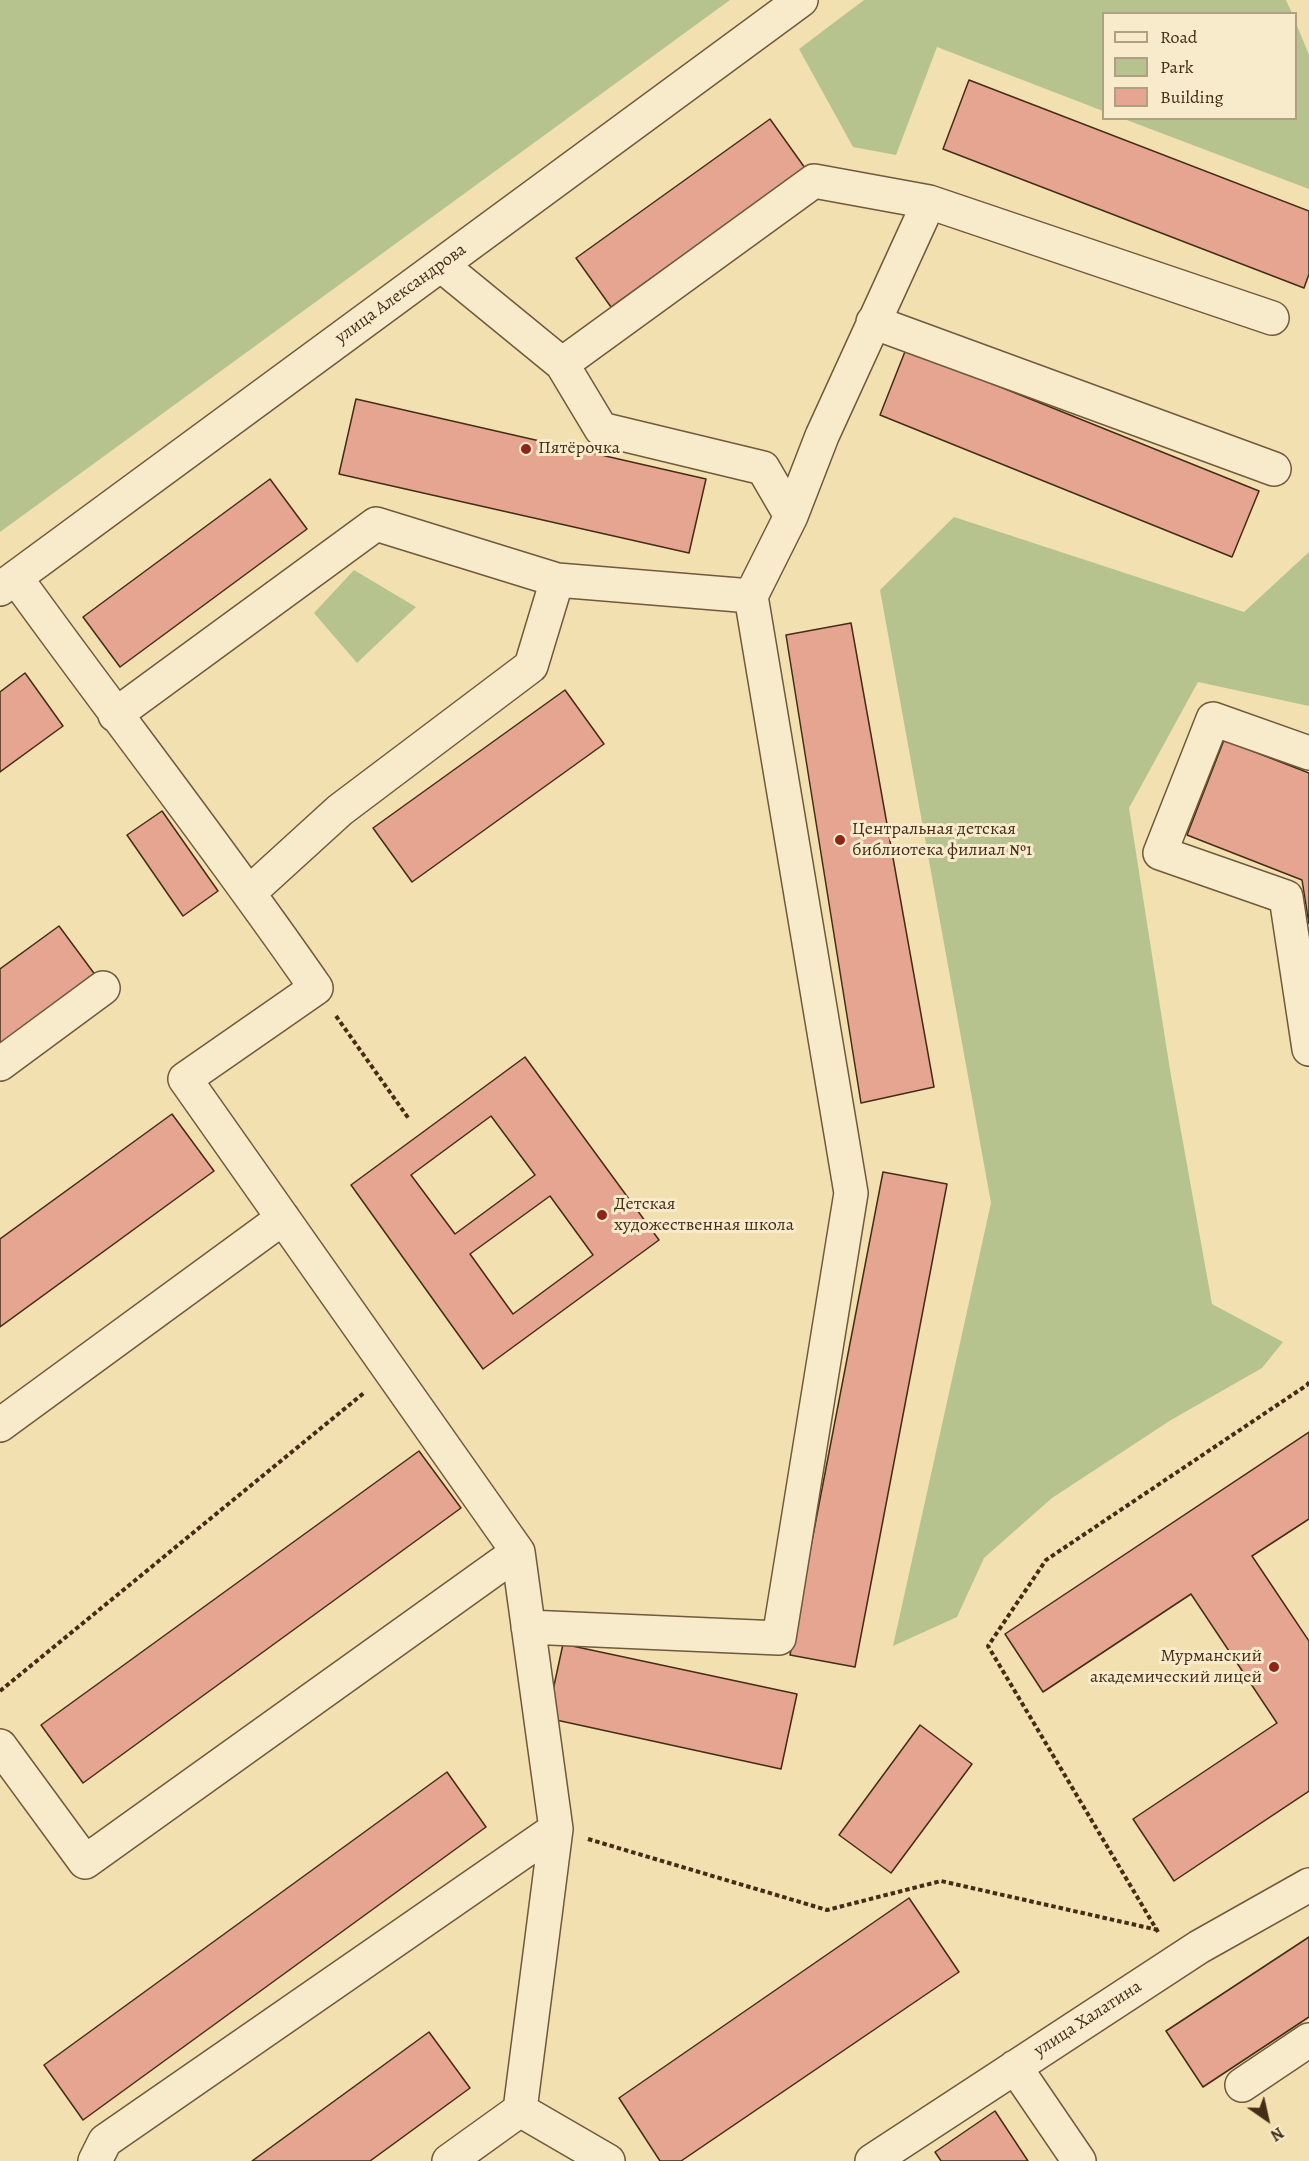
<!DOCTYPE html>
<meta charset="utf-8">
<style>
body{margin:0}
#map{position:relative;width:1309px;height:2161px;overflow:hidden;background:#f2e0b0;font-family:Alegreya,serif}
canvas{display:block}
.legend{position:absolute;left:1102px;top:12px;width:195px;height:108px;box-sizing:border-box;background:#f7ebcc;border:2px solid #b09f83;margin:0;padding:8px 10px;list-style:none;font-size:18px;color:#452c16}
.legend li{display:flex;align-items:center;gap:12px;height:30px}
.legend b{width:30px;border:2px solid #b09f83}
.north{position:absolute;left:1237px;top:2089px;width:60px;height:60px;-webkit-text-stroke:4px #f7ebcc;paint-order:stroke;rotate:146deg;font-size:16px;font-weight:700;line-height:24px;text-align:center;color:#452c16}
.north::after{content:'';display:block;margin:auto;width:21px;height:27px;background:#452c16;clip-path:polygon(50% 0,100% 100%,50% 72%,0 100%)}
</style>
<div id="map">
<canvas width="1309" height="2161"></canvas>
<ul class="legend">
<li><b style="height:8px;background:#f7ebcc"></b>Road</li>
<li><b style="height:16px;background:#b7c38e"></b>Park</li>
<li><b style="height:16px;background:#e6a591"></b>Building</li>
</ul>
<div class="north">N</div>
</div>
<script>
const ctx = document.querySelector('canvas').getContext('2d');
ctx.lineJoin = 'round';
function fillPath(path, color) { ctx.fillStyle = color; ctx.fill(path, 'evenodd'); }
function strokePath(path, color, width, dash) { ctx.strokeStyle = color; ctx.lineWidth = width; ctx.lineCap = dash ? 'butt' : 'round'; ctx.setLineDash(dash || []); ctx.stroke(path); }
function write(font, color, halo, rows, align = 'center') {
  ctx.font = font + ' Alegreya,serif'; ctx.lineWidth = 6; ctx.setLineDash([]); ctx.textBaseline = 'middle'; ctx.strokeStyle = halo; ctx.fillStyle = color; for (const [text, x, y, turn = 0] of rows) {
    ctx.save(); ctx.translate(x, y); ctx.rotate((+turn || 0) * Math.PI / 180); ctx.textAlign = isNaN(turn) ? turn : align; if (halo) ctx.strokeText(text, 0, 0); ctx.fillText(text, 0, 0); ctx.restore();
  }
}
fillPath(new Path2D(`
 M 0,0 L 730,0 L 0,532 Z
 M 864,0 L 1286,0 L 1292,13 L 1104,14 L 1103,111 L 937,47 L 896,155 L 853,147 L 799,49 Z
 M 1296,23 L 1309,55 L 1309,189 L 1124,119 L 1296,118 Z
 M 954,517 L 1244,612 L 1309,552 L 1309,706 L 1198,682 L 1129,808 L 1170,1070 L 1212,1304 L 1283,1342 L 1262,1368 L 1171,1420 L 1052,1498 L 984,1558 L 957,1617 L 893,1646 L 991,1203 L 880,590 Z
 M 354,570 L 416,607 L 357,663 L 314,613 Z`), '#b7c38e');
const building = new Path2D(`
 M 969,80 L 1309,211 L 1309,274 L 1304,288 L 943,149 Z
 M 770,119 L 805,168 L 611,307 L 576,258 Z
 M 906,349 L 1259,491 L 1232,557 L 880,415 Z
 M 356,399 L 706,479 L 689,553 L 339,474 Z
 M 270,479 L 307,529 L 120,667 L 83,617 Z
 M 851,623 L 934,1087 L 861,1103 L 786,635 Z
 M 25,673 L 63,726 L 0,772 L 0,692 Z
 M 565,690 L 604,744 L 412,882 L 373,828 Z
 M 1224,740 L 1309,773 L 1309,924 L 1302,880 L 1187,835 Z
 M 162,811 L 218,891 L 183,916 L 127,835 Z
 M 59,926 L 99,980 L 0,1052 L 0,969 Z
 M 525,1057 L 659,1240 L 483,1369 L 351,1185 ZM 491,1116 L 535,1175 L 455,1234 L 411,1175 ZM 550,1196 L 593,1255 L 513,1314 L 470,1254 Z
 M 172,1114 L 214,1171 L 0,1327 L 0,1239 Z
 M 883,1172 L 947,1184 L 855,1667 L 790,1655 Z
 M 1309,1432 L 1309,1519 L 1252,1556 L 1309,1641 L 1309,1791 L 1174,1881 L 1133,1819 L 1277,1723 L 1191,1594 L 1043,1692 L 1005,1634 Z
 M 419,1451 L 461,1508 L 83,1783 L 41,1725 Z
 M 563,1644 L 797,1694 L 781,1769 L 547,1718 Z
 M 920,1725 L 972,1764 L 891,1873 L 839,1835 Z
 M 447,1772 L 486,1827 L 83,2120 L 44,2065 Z
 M 909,1898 L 959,1972 L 681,2161 L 660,2161 L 619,2098 Z
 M 1309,1937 L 1309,2017 L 1203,2087 L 1166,2031 Z
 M 429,2032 L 470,2088 L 370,2161 L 252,2161 Z
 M 995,2111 L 1028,2161 L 941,2161 L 935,2152 Z`);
fillPath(building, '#e6a591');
strokePath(building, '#452c16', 1.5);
const minor = new Path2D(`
 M 441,265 L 562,364
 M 873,322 L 1274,469
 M 791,516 L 763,468 L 601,429 L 562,364 L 814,181 L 929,202
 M 16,578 C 115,715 220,849 316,988 L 185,1079 L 518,1552 L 556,1829 L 520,2110 L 449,2161
 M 0,589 L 801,0
 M 115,715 L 376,524 L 557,580 L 751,596
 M 1309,753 L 1213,719 L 1160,853 L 1286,897 L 1309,1049
 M 250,892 L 340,810 L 531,666 L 557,580
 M 0,1064 L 103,988
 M 0,1425 L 283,1218
 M 528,1627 L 779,1638 L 851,1193 L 751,596 L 791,516 L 822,436 L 929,202 L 1272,318
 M 0,1746 L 85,1862 L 518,1552
 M 1015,2067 L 1079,2161
 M 1242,2085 L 1309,2040
 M 520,2110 L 608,2161
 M 95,2161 L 105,2141 L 556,1829
 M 872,2161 L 1199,1947 L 1309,1885`);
strokePath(minor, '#70593c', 36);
strokePath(new Path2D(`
 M 336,1016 L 409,1119
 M 0,1691 L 365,1392
 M 588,1839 L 827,1910 L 941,1881 L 1158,1930
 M 1158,1932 L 988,1646 L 1046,1560 L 1307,1385 L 1309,1382`), '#452c16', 4, [4.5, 3]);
strokePath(minor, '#f7ebcc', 33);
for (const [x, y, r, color] of [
 [526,449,6,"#8f2418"],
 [840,840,6,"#8f2418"],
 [602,1215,6,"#8f2418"],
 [1274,1667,6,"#8f2418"]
]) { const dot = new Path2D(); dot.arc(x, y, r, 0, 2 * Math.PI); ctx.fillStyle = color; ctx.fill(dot); strokePath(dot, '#f7ebcc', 2); }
write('18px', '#452c16', '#f7ebcc', [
 ["улица Александрова",401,294,-36],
 ["улица Халатина",1088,2019,-33]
]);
write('18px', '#452c16', '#f7ebcc', [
 ["Пятёрочка",538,449],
 ["Центральная детская",852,830],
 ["библиотека филиал №1",852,851],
 ["Детская",614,1205],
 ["художественная школа",614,1226],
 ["Мурманский",1262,1657,"right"],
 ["академический лицей",1262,1678,"right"]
], 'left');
</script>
